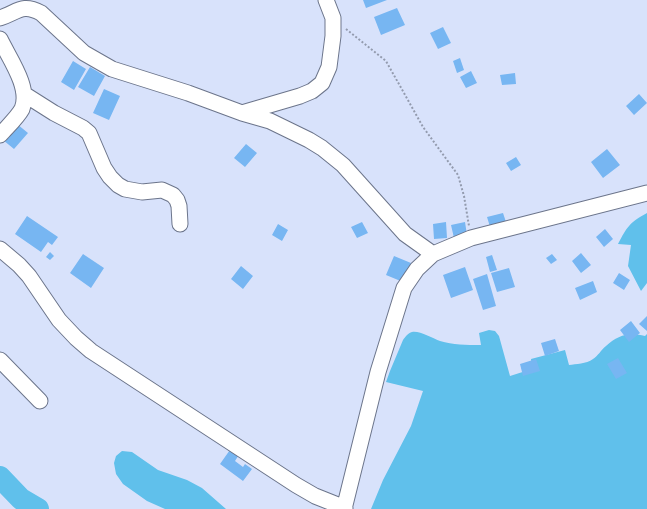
<!DOCTYPE html>
<style>
body{margin:0}
canvas{display:block;background:#d8e2fb}
</style>
<canvas width="647" height="509"></canvas>
<script>
const ctx = document.querySelector('canvas').getContext('2d');
ctx.lineJoin = 'round';
function fillPath(path, color) { ctx.fillStyle = color; ctx.fill(path, 'evenodd'); }
function strokePath(path, color, width, dash) { ctx.strokeStyle = color; ctx.lineWidth = width; ctx.lineCap = dash ? 'butt' : 'round'; ctx.setLineDash(dash || []); ctx.stroke(path); }
fillPath(new Path2D(`
 M 647,213 L 647,283 L 641,291 L 628,266 L 631,245 L 618,244 C 627,227 630,222 647,213 Z
 M 489,330 L 495,331 L 499,336 L 510,376 L 532,369 L 531,359 L 565,350 L 569,365 C 576,364 586,364 593,359 C 598,356 601,350 606,346 C 618,335 629,332 645,336 L 647,334 L 647,509 L 371,509 L 383,480 L 411,426 L 423,391 L 386,382 L 390,371 L 403,340 C 405,337 408,333 412,332 C 418,330 433,338 440,341 C 453,345 466,345 481,345 L 479,333 Z
 M 122,451 L 132,452 L 158,470 L 187,480 L 202,488 L 226,509 L 165,509 L 147,501 L 123,484 L 116,474 L 114,463 L 116,456 Z`), '#60c0eb');
strokePath(new Path2D(`
 M 0,477 L 21,499 L 38,509`), '#60c0eb', 22);
fillPath(new Path2D(`
 M 363,0 L 387,0 L 366,8 Z
 M 397,8 L 405,25 L 381,35 L 374,17 Z
 M 443,27 L 451,43 L 438,49 L 430,33 Z
 M 460,58 L 464,70 L 457,73 L 453,61 Z
 M 73,61 L 86,69 L 74,90 L 61,82 Z
 M 90,67 L 105,76 L 94,96 L 78,87 Z
 M 471,71 L 477,83 L 466,88 L 460,77 Z
 M 515,73 L 516,84 L 502,85 L 500,75 Z
 M 104,89 L 120,96 L 109,120 L 93,113 Z
 M 639,94 L 647,103 L 634,115 L 626,106 Z
 M 17,124 L 28,133 L 14,149 L 3,140 Z
 M 246,144 L 257,153 L 245,167 L 234,158 Z
 M 607,149 L 620,165 L 603,178 L 591,162 Z
 M 516,157 L 521,165 L 511,171 L 506,163 Z
 M 503,213 L 507,225 L 491,230 L 487,217 Z
 M 27,216 L 58,237 L 52,245 L 48,242 L 41,252 L 15,234 Z
 M 362,222 L 368,233 L 357,238 L 351,227 Z
 M 446,222 L 447,238 L 434,239 L 433,224 Z
 M 465,222 L 467,235 L 454,238 L 451,225 Z
 M 278,224 L 288,230 L 282,241 L 272,235 Z
 M 605,229 L 613,239 L 604,247 L 596,237 Z
 M 50,252 L 54,256 L 50,260 L 46,257 Z
 M 581,253 L 591,265 L 581,273 L 572,261 Z
 M 83,254 L 104,268 L 91,288 L 70,273 Z
 M 552,254 L 557,260 L 551,264 L 546,258 Z
 M 492,255 L 497,270 L 490,272 L 486,257 Z
 M 394,256 L 411,263 L 403,282 L 386,275 Z
 M 241,266 L 253,276 L 243,289 L 231,279 Z
 M 465,267 L 473,290 L 451,298 L 443,275 Z
 M 509,268 L 515,287 L 497,292 L 491,273 Z
 M 619,273 L 630,280 L 624,290 L 613,283 Z
 M 487,274 L 496,306 L 483,310 L 473,279 Z
 M 593,281 L 597,292 L 580,300 L 575,288 Z
 M 647,316 L 647,331 L 639,324 Z
 M 631,321 L 640,333 L 629,342 L 620,330 Z
 M 555,339 L 559,351 L 545,356 L 541,343 Z
 M 618,358 L 627,373 L 616,379 L 607,364 Z
 M 536,359 L 540,371 L 523,376 L 520,364 Z
 M 232,447 L 240,453 L 235,461 L 243,467 L 245,464 L 252,469 L 243,481 L 220,464 Z`), '#77b6f2');
const minor = new Path2D(`
 M 0,18 C 18,12 22,3 41,13 L 84,53 L 112,69 L 188,93 L 242,113 L 270,121 L 309,140 L 322,148 L 343,165 L 405,234 L 433,254
 M 0,39 C 9,58 31,88 22,109 C 17,118 7,127 0,135
 M 24,94 L 54,113 L 83,128 L 89,133 L 104,168 L 110,177 L 118,185 L 125,189 L 142,192 L 162,190 L 173,195 L 177,200 L 179,206 L 180,224
 M 242,113 L 300,96 L 312,91 L 322,83 L 329,67 L 333,36 L 333,18 L 326,0
 M 0,249 L 19,265 L 29,276 L 59,320 L 76,338 L 91,351 L 296,485 L 315,496 L 345,508
 M 0,360 L 40,401
 M 344,509 L 378,372 L 404,288 L 417,269 L 433,254 L 471,238 L 647,193`);
strokePath(minor, '#6c758b', 17);
strokePath(new Path2D(`
 M 346,29 L 386,61 L 423,127 L 458,175 L 464,196 L 469,226`), '#939bae', 2, [2, 2]);
strokePath(minor, '#fff', 15);
</script>
